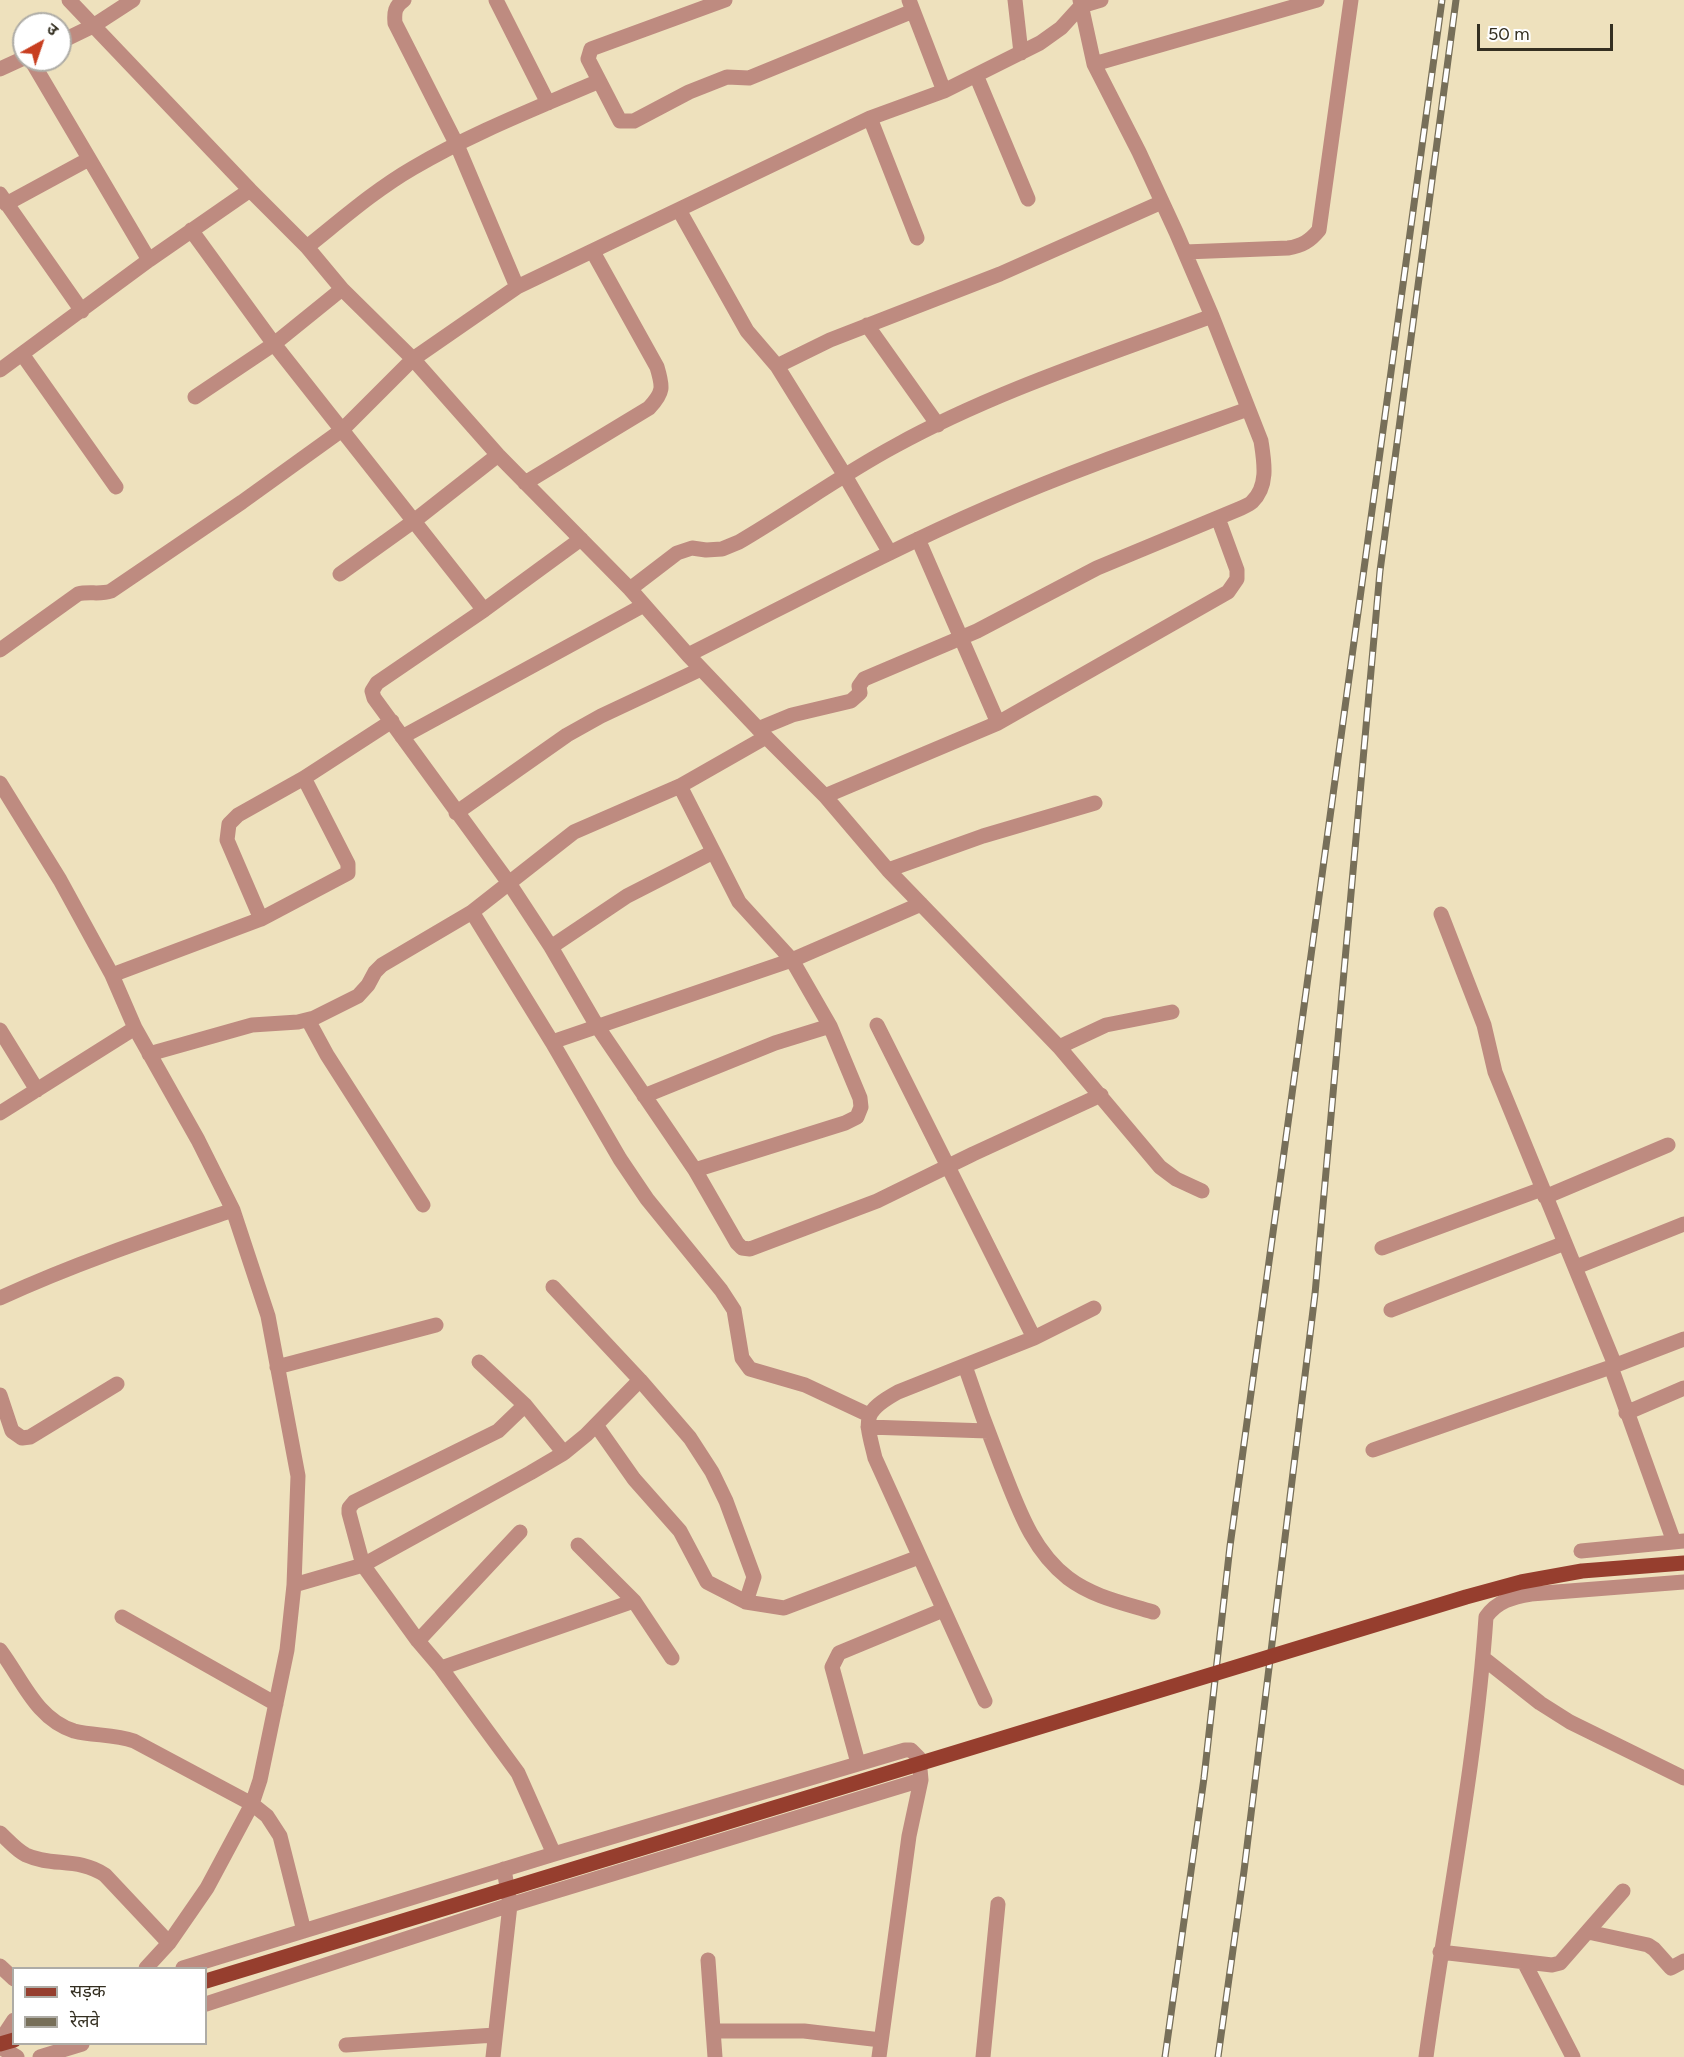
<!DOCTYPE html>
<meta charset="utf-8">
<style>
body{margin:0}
#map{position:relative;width:1684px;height:2057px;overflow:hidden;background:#eee1bd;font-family:Figtree,"Noto Sans Devanagari",sans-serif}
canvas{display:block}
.legend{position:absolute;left:12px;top:1967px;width:195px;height:78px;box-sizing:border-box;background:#fff;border:2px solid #aeaca6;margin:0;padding:8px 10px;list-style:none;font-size:18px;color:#342f21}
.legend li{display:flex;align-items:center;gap:12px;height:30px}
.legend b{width:30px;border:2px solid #aeaca6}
.north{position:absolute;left:12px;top:12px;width:60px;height:60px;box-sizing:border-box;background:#fff;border:2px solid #aeaca6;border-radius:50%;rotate:40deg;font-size:16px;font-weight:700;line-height:24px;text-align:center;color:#342f21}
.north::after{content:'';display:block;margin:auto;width:21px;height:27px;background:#c83e20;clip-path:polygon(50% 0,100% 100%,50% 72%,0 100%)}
.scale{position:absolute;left:1477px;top:24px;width:136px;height:27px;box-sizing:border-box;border:3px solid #342f21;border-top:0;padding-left:8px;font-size:18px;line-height:21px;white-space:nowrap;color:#342f21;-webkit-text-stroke:4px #fff;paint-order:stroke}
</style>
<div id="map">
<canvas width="1684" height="2057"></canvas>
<ul class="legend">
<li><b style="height:8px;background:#963e2e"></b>सड़क</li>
<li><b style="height:8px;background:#776f59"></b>रेलवे</li>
</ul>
<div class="north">उ</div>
<div class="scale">50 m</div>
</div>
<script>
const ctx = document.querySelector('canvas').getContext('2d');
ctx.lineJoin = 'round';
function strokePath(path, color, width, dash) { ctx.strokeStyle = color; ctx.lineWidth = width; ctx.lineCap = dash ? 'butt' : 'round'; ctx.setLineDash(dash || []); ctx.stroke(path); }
strokePath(new Path2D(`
 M 69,0 L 250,190 L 307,247 L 342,289 L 413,359 L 498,455 L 630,589 L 688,655 L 766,737 L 825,796 L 888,870 L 1059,1047 L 1106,1025 L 1172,1012
 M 404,0 C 395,6 394,12 395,23 L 457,145 L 517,287
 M 496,0 L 548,103
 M 725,0 L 591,49 L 588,59 L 620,121 L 634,121 L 689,92 L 727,77 L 749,78 L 913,11
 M 909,0 L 944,91
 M 1015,0 L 1021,53
 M 60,42 L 93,26 L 133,0
 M 31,60 L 149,260
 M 1094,64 L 1317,0
 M 0,69 L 24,58
 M 976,75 L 1028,199
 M 870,118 L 917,238
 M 0,194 L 82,311
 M 6,204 L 89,159
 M 679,210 L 747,331 L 777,366 L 830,340 L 1000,274 L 1162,202
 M 191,230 L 274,344 L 484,610
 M 307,247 C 341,220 375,190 413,168 C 472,133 537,108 599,81
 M 1185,252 L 1288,248 C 1302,246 1310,241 1319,230 L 1351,0
 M 867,325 L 938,425
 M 22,354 L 116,487
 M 777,366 L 844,474 L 890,553
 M 0,370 L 149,260 L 250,190
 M 195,397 L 274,344 L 342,289
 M 525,483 L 649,408 C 664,392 663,387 657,367 L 593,252
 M 581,539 L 484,610 L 377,683 L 372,691 L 374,698 L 509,883 L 551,947 L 597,1026 L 695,1170 L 737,1243 L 742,1248 L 750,1249 L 877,1201 L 973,1154 L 1101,1095
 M 918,539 L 998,723
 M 340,574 L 414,521 L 498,455
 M 630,589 L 677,553 L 692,548 L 706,550 L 722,549 L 739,542 C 792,511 841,475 895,446 C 995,391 1105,356 1212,316
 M 0,650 L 78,594 C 89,591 100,595 111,591 L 242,502 L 342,430 L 413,359 L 517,287 L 870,118 L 944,91 L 1040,43 L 1061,28 L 1081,6 L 1101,0
 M 688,655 C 788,605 887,551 989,507 C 1073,470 1161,440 1248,409
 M 758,729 L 792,715 L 851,701 L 860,693 L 859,686 L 864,679 L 977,631 L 1097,568 L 1239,509 C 1243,507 1249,505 1252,502 C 1269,486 1264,461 1261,441 L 1212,316 L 1176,232 L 1139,152 L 1094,64 L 1080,0
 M 402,737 L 644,605
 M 0,783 L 60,880 L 112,975 L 135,1028 L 198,1140 L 233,1210 L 268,1316 L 298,1476 L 294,1585 L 287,1650 L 260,1780 L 252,1804 L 207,1888 L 169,1943 L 146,1968
 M 680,786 L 739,902 L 792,960 L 830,1026 L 860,1098 L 861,1107 L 857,1117 L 845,1123 L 695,1170
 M 825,796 L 998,723 L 1228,592 L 1237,579 L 1237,570 L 1218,518
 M 456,813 L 567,735 L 601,716 L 701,669
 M 888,870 L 983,836 L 1095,803
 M 472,912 L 552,1042 L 620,1159 L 647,1199 L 721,1290 L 734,1310 L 742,1358 L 750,1369 L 805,1385 L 869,1415
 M 1441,914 L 1484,1025 L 1495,1072 L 1615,1365
 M 261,919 L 227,840 L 229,824 L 238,815 L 304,778 L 392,721
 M 551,947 L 627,896 L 713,852
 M 112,975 L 261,919 L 348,873 L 348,864 L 304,778
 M 308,1020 L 327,1055 L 423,1205
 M 877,1025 L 1034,1338
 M 0,1030 L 37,1090
 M 552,1042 L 792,960 L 921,904
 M 1059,1047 L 1160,1167 L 1176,1179 L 1202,1191
 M 149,1054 L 252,1025 L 298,1022 L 314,1018 L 358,996 L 368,985 L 375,972 L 382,965 L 472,912 L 574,832 L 680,786 L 766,737
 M 644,1096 L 775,1043 L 830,1026
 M 0,1113 L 135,1028
 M 1545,1197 L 1668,1145
 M 1382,1248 L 1542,1189
 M 1576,1267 L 1684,1224
 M 553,1287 L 640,1380 L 690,1438 L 712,1472 L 726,1501 L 754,1577 L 746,1602 L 707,1582 L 680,1531 L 634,1479 L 596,1425
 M 0,1298 C 76,1263 154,1237 233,1210
 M 1391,1310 L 1565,1243
 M 479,1362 L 525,1405 L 564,1453
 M 965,1366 C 976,1399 988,1432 1001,1465 C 1018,1507 1031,1549 1068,1578 C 1093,1597 1124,1603 1153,1612
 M 277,1367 L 436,1325
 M 1611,1367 L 1674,1542
 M 0,1395 L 12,1431 L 22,1438 L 30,1437 L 117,1384
 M 525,1405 L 498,1431 L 354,1502 L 349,1508 L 349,1513 L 363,1565 L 418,1641 L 441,1668 L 518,1773 L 554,1854
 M 1626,1413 L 1684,1388
 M 868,1427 L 988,1431
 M 1373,1450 L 1611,1367 L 1684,1339
 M 578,1545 L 634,1601 L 672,1658
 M 1581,1551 L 1684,1541
 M 294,1585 L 363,1565 L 530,1473 L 564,1453 L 586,1435 L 640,1380
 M 746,1602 L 784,1608 L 919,1557
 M 122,1617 L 276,1704
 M 418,1641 L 520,1532
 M 0,1650 C 22,1679 36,1719 74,1731 C 94,1736 114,1734 134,1741 L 252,1804 L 267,1816 L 280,1836 L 304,1931
 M 1483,1658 L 1540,1703 L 1570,1722 L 1684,1778
 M 441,1668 L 634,1601
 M 985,1701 L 875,1458 C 866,1420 860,1413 898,1392 L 1034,1338 L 1094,1308
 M 858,1763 L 832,1667 L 839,1653 L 943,1610
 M 0,1833 C 8,1840 16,1850 26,1855 C 52,1867 78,1857 105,1875 L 169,1943
 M 1588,1932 L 1648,1945 L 1654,1949 L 1671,1968 L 1684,1961
 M 1440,1952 L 1552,1965 L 1560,1963 L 1623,1891
 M 708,1960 L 715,2057
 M 1524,1962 L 1573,2057
 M 0,1966 L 14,1979
 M 183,1968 L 554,1854 L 905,1750 L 911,1750 L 919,1758 L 921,1780 L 909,1836 L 879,2057
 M 206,2004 L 510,1905 L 921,1780
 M 713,2031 L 804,2031 L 881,2040
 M 0,2041 L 14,2020
 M 346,2045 L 495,2035
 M 0,2047 L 17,2057
 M 40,2057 L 82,2044
 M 493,2057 L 510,1905 L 504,1869
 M 983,2057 L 998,1904
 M 1426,2057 C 1446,1910 1476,1765 1486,1617 C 1497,1601 1513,1597 1531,1594 L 1684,1582`), '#be8b80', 15);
strokePath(new Path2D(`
 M 0,2044 L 14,2040`), '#963e2e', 15);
const rail = new Path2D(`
 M 1165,2057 L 1204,1778 L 1230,1546 L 1442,0
 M 1218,2057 L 1244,1871 L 1315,1294 L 1380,571 L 1456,0`);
strokePath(rail, '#776f59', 7);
strokePath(rail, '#fff', 4.5, [14]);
strokePath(new Path2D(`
 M 206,1981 L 1466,1597 L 1521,1582 L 1582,1571 L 1684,1563`), '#963e2e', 15);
</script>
